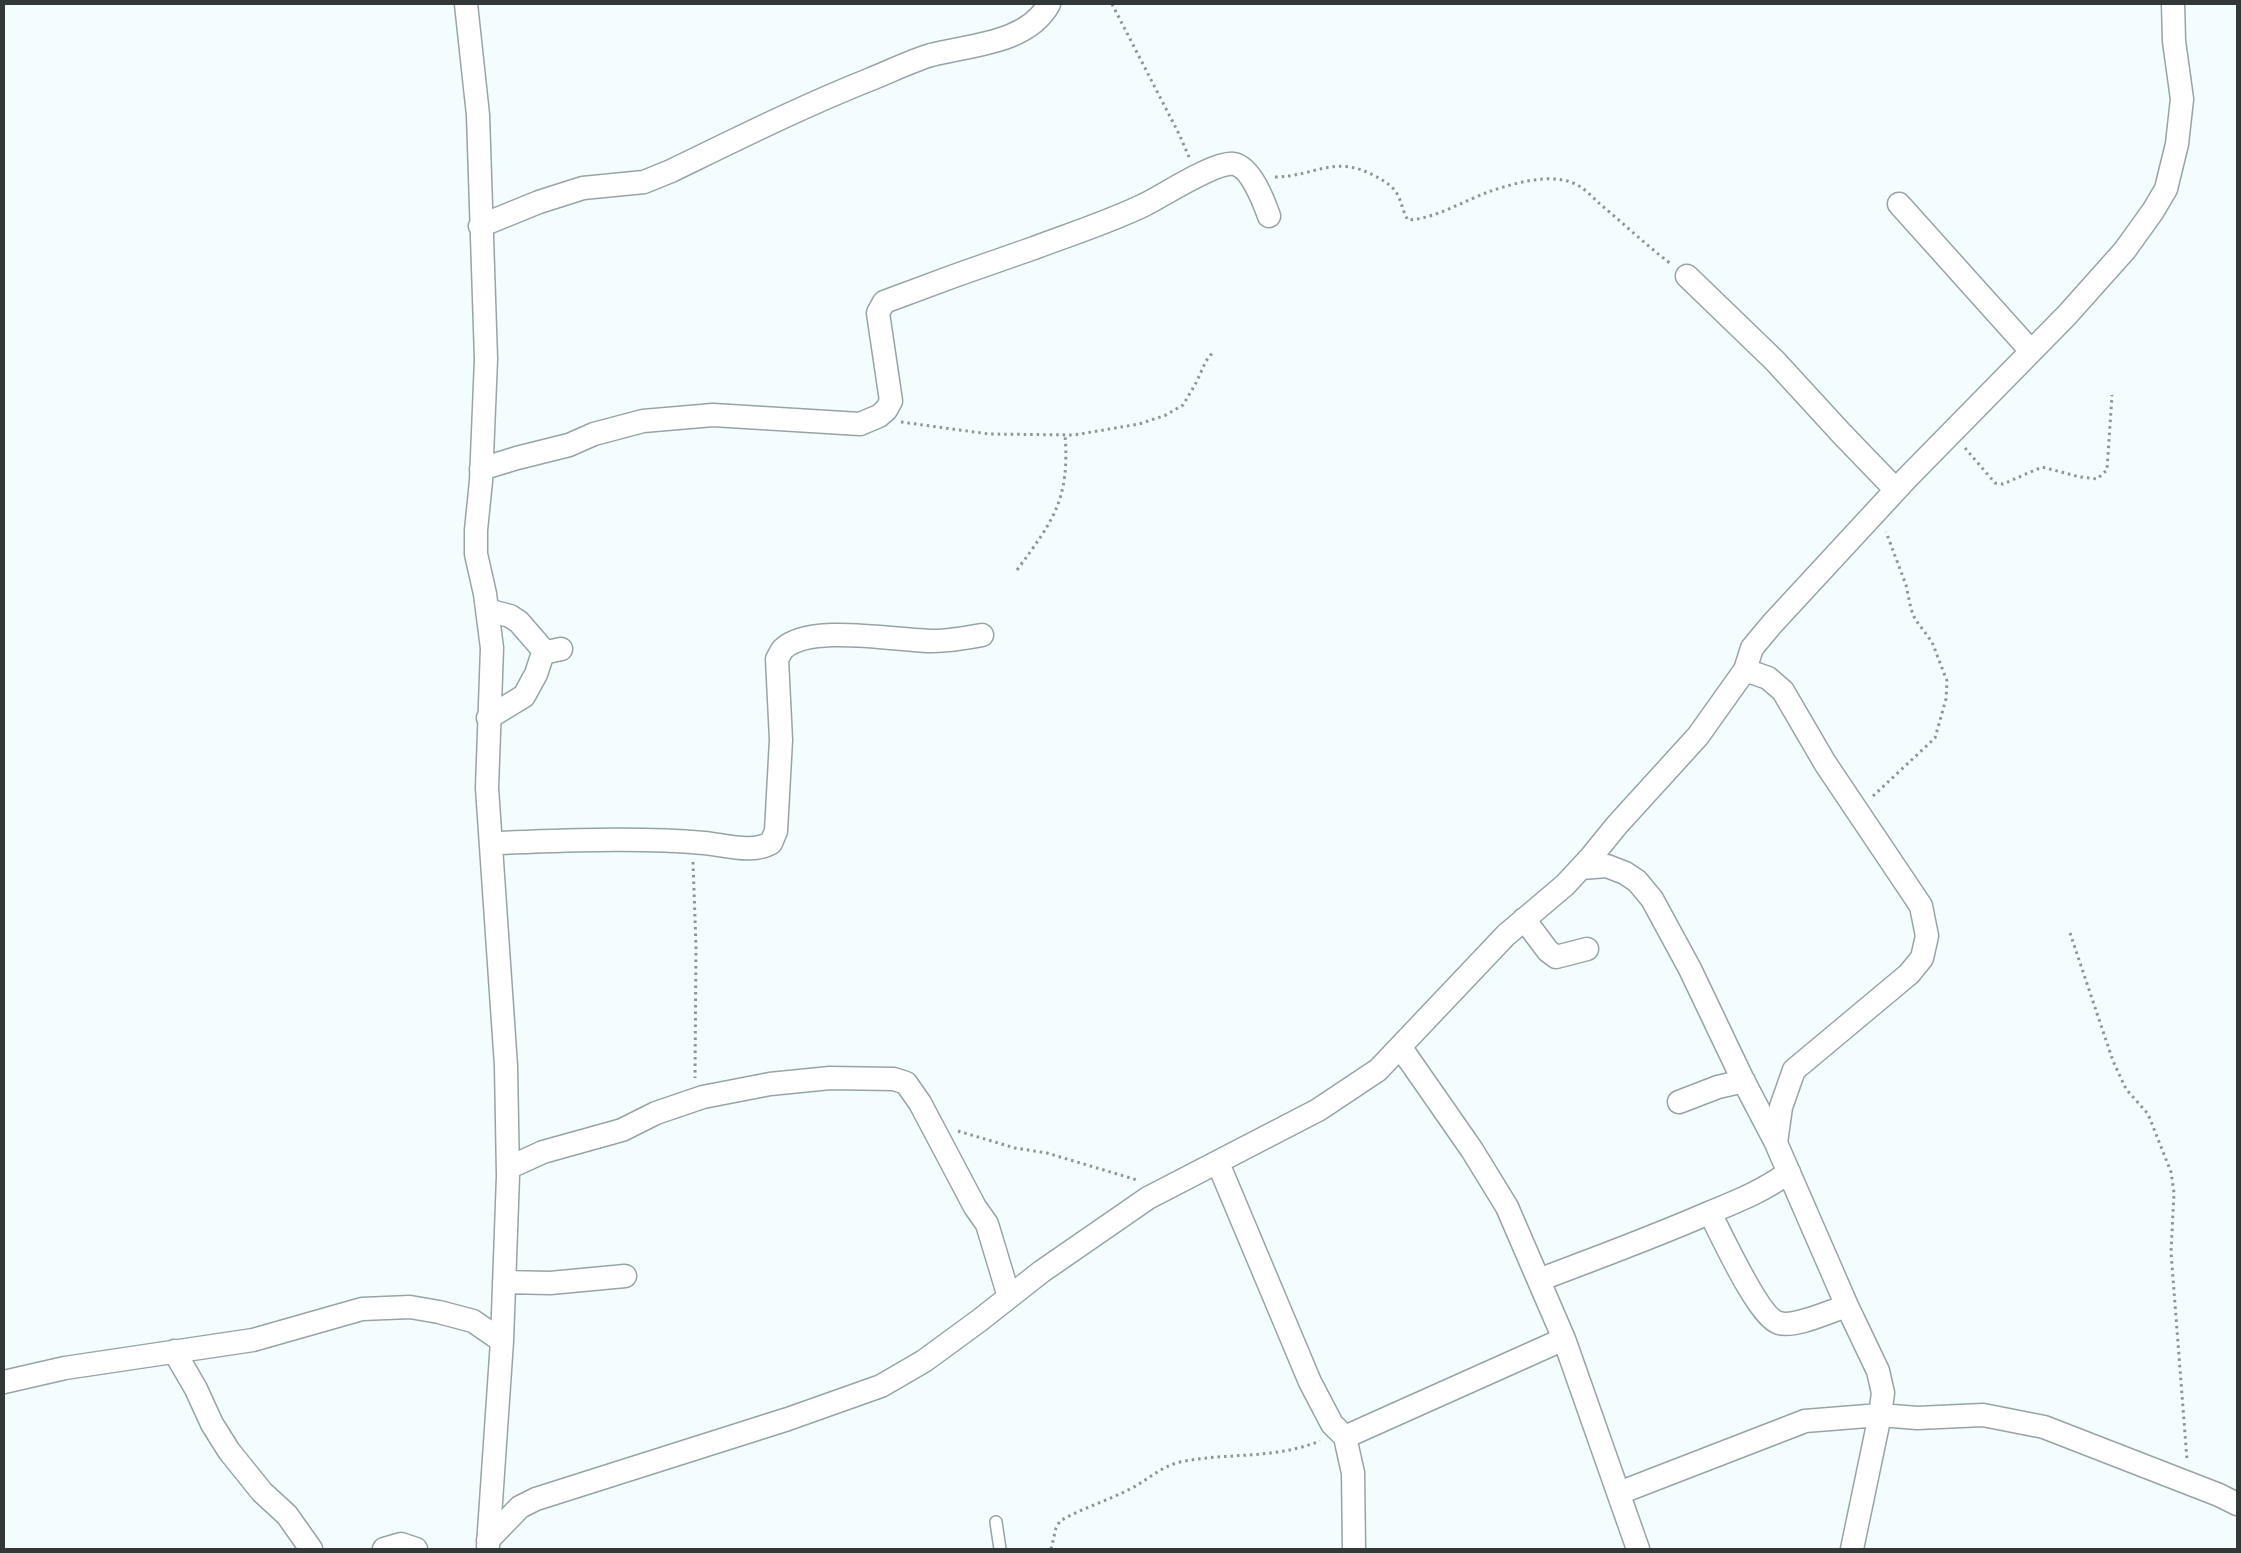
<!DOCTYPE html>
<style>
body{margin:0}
#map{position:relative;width:2241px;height:1553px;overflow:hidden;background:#f3fdfe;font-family:Karla,sans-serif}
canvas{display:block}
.frame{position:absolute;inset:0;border:5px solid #323838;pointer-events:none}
</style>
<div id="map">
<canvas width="2241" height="1553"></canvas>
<div class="frame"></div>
</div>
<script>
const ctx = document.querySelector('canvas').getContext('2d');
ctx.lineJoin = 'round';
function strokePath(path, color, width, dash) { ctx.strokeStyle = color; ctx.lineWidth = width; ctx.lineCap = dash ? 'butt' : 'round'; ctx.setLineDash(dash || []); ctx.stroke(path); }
const lane = new Path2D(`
 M 996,1522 L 1000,1549`);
const street = new Path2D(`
 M 466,4 L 478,115 L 486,359 L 481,481 L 476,530 L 476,554 L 485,594 L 492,648 L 487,788 L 506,1066 L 508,1176 L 502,1341 L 488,1546
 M 1899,204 L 2031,351
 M 480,226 L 539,202 L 583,188 L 644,182 L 671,171 C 737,139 803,106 871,79 C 891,71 911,61 931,55 C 969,45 1027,44 1049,4
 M 1687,276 L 1775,361 L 1842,434 L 1896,490
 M 481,469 L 517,458 L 569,445 L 594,434 L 643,421 L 713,415 L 860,424 L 879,416 L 886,410 L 891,401 L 878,313 L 884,302 C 934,283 984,265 1034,248 C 1071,234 1109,222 1144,205 C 1163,196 1215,161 1234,164 C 1251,167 1264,202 1269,216
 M 487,610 L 510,616 L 519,622 L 545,652
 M 1745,670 L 1768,678 L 1783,691 L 1825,763 L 1921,906 L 1927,936 L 1922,958 L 1909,974 L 1794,1070 L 1781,1107 L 1776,1143
 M 488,718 L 524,696 L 536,674 L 543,653 L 561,649
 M 491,843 C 562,841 634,837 704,843 C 726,845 751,854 771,843 L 776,831 L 781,740 L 777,659 C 779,656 781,651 783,649 C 810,623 897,641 933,641 C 950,641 966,638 982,635
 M 1581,868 L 1607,866 L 1625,873 L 1637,881 L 1652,899 L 1690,969 L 1742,1078 L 1776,1143 L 1847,1306 L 1878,1371 L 1883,1393 L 1880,1415 L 1852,1549
 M 1524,919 L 1548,951 L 1556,957 L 1587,949
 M 1401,1048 L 1472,1150 L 1507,1207 L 1564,1339 L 1638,1549
 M 1679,1102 L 1718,1087 L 1744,1081
 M 1218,1163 L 1310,1382 L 1332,1424 L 1345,1437 L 1353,1473 L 1354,1549
 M 508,1168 L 543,1152 L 622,1130 L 656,1113 L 703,1097 L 770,1084 L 830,1078 L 894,1079 L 906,1083 L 920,1103 L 975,1207 L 987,1224 L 1009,1297
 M 1710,1213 C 1721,1234 1759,1318 1779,1323 C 1795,1328 1830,1311 1847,1306
 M 1539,1280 C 1596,1258 1654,1237 1711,1212 C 1738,1201 1765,1190 1789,1172
 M 504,1282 L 550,1283 L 625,1276
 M 174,1351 L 196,1389 L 212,1424 L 229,1451 L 262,1492 L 287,1515 L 311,1549
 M 4,1382 L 65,1368 L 253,1340 L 362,1309 L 410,1307 L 439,1312 L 473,1321 L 502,1341
 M 1345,1437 L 1564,1339
 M 1619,1493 L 1805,1421 L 1880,1415 L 1917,1418 L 1983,1415 L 2044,1427 L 2219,1495 L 2237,1504
 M 488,1540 L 520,1507 L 536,1499 L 788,1419 L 881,1386 L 924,1361 L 980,1320 L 1041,1272 L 1148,1198 L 1318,1110 L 1378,1070 L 1506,935 L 1565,885 L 1591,857 L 1617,825 L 1698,736 L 1745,670 L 1752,648 L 1772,624 L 1907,478 L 2067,315 L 2125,250 L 2153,211 L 2166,189 L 2177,144 L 2182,99 L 2174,41 L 2173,4
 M 384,1549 L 401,1544 L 416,1549`);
strokePath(lane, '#96a4a7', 14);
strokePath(street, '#96a4a7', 25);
strokePath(new Path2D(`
 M 1112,4 L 1179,134 L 1189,157
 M 1275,177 C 1317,176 1334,154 1375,176 C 1383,180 1391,185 1396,192 C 1402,201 1402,211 1408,220 C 1435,219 1465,200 1491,191 C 1515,183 1549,173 1573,183 C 1584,187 1592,197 1600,204 C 1624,224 1646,245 1671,264
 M 901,422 L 989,434 L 1074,435 L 1139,424 L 1166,415 L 1183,405 L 1196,383 L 1206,361 L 1213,352
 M 1965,448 L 1995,483 L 2003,484 L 2042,467 L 2080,477 L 2097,479 L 2107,470 L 2112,395
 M 1017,570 C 1053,521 1070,499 1065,435
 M 1873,796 L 1935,738 L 1946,699 L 1947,681 L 1932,642 L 1915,619 L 1911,609 L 1906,585 L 1886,532
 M 693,862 L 696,946 L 695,1078
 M 2070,933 L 2113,1061 L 2126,1089 L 2148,1114 L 2171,1172 L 2174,1193 L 2171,1252 L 2187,1460
 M 958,1131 L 1015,1148 L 1047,1153 L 1137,1180
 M 1051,1549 L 1056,1528 L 1060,1521 C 1082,1508 1107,1501 1130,1489 C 1148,1480 1160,1467 1180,1462 C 1229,1452 1272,1460 1320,1441`), '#8d9595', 3, [2.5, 4]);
strokePath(lane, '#fff', 11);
strokePath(street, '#fff', 22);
</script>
